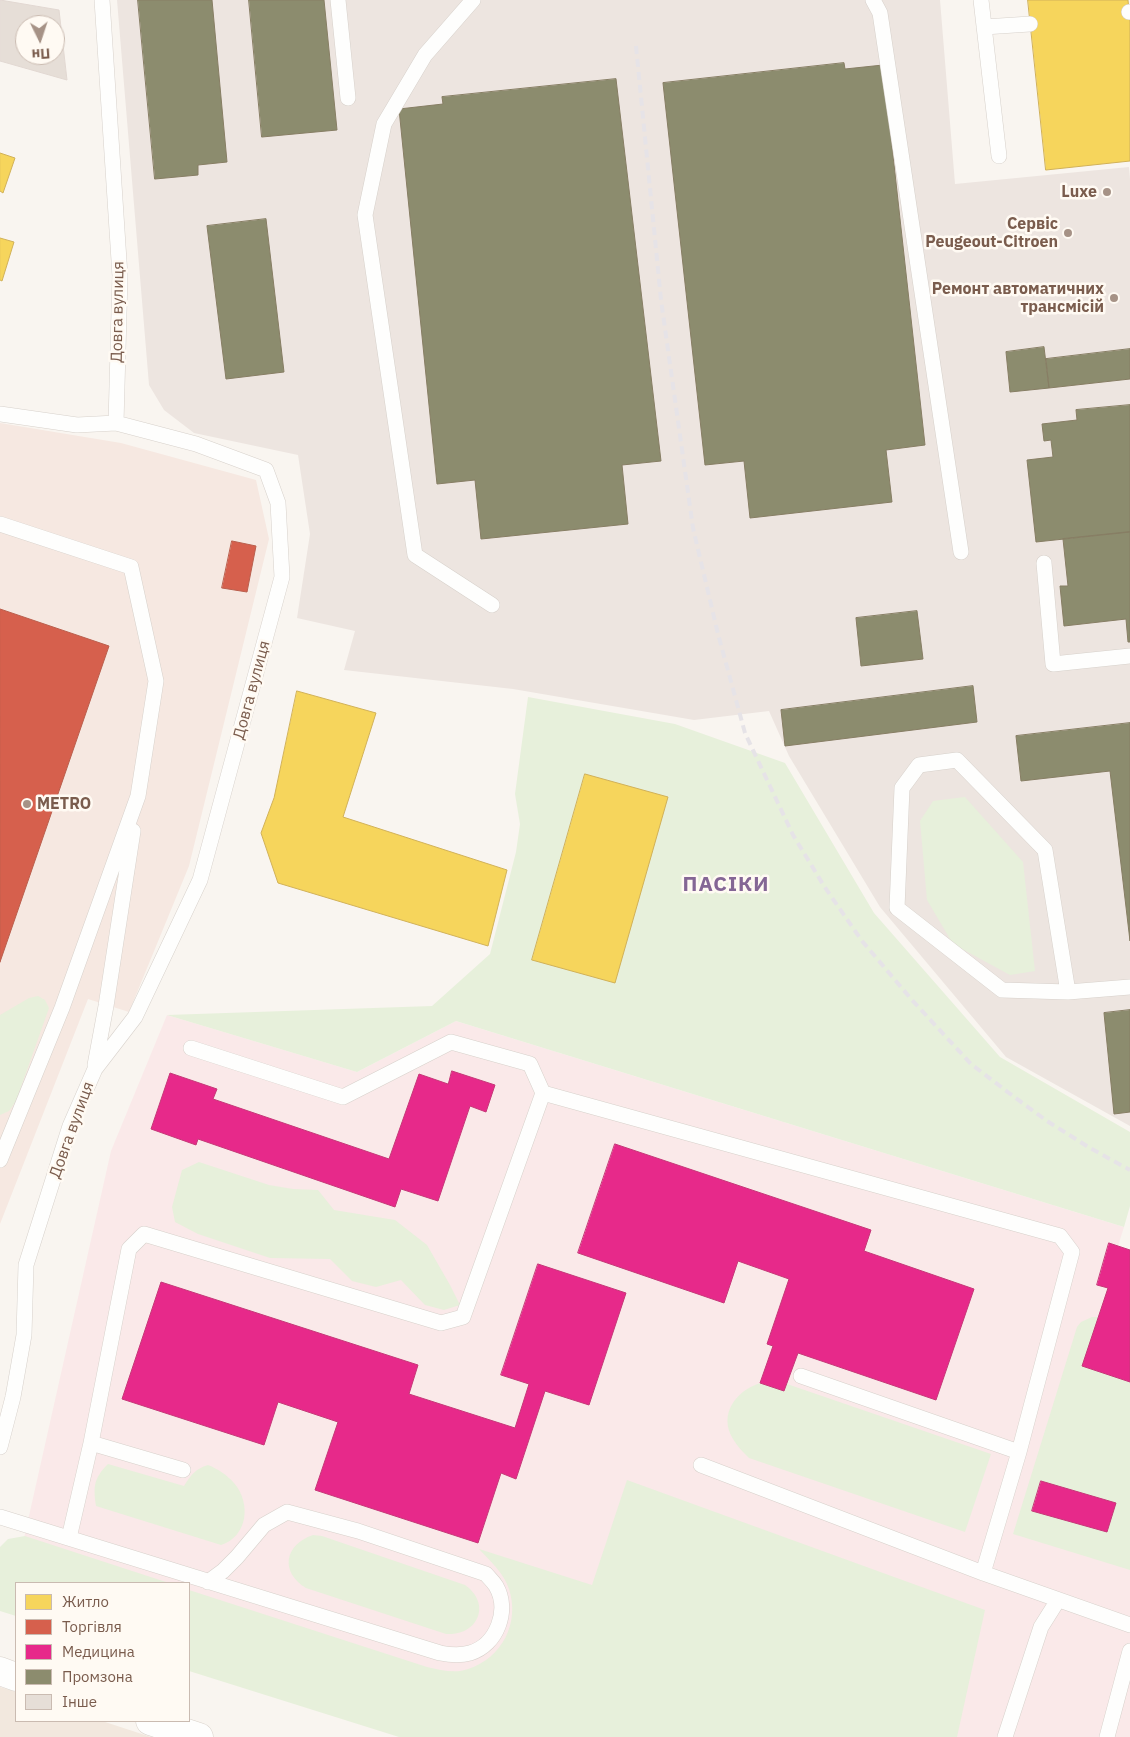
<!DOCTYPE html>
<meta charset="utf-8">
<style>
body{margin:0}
#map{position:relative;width:1130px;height:1737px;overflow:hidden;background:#f9f5f0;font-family:"IBM Plex Sans",sans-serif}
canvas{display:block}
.legend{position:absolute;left:15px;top:1582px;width:175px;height:140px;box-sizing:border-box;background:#fffaf3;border:1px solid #cabbb1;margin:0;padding:6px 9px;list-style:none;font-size:15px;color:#7a5c4d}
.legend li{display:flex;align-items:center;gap:10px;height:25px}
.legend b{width:25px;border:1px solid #cabbb1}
.north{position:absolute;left:15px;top:15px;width:50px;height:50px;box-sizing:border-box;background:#fffaf3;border:1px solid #cabbb1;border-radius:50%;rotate:176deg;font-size:14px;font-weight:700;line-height:20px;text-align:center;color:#7a5c4d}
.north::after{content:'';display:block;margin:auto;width:18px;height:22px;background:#a69286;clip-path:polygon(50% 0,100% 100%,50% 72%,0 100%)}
</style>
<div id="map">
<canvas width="1130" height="1737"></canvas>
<ul class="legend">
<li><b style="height:14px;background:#f6d55c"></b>Житло</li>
<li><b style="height:14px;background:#d6604d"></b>Торгівля</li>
<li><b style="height:14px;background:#e7298a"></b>Медицина</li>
<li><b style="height:14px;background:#8c8c6e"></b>Промзона</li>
<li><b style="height:14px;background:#e6ded7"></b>Інше</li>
</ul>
<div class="north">Пн</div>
</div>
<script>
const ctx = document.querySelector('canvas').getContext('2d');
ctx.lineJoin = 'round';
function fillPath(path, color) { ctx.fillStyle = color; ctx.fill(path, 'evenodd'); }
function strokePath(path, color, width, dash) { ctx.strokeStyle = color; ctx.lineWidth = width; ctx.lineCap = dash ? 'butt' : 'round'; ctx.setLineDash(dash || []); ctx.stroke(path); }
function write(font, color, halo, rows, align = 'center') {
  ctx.font = font + ' "IBM Plex Sans",sans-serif'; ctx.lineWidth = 5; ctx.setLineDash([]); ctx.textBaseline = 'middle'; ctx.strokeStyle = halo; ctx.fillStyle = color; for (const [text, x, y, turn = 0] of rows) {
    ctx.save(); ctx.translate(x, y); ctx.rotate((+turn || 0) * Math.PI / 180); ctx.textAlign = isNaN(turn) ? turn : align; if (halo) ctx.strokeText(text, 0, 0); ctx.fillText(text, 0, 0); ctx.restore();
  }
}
fillPath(new Path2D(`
 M 0,1687 L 16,1692 L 16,1721 L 102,1721 L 151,1737 L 0,1737 Z`), '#f2e8de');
fillPath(new Path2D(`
 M 0,423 L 121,443 L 256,480 L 269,539 L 189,866 L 129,1012 L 88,999 L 0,1224 Z`), '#f6e8e1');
fillPath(new Path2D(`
 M 117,0 L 940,0 L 955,184 L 1129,167 L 1130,179 L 1130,1126 L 1006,1057 L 880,907 L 789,756 L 769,711 L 694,720 L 513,689 L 344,670 L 355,631 L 297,618 L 310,534 L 298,455 L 194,433 L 164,410 L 149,385 Z`), '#ede5e0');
fillPath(new Path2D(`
 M 167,1015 L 357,1072 L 456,1021 L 1124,1227 L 1118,1246 L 1130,1250 L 1130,1737 L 630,1737 L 189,1599 L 189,1583 L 137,1583 L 22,1547 L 111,1151 Z`), '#fae9e9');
fillPath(new Path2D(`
 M 528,697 L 675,724 L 785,763 L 874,913 L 1000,1057 L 1130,1132 L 1130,1206 L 1124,1227 L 456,1021 L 357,1072 L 167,1015 L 432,1006 L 490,954 L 516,852 L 520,824 L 515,794 Z
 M 965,797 L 1023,862 L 1035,971 L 1010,975 L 953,944 L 927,900 L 920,821 L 933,801 Z
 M 38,996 L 45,1000 L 49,1008 L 16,1101 L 9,1111 L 0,1115 L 0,1015 L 29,998 Z
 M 199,1162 L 269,1185 L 293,1189 L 318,1190 L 334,1210 L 395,1220 L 427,1245 L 450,1285 L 460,1305 L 444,1310 L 425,1305 L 401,1280 L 376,1287 L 352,1281 L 330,1259 L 270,1258 L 198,1234 L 175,1222 L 172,1207 L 182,1170 Z
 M 1092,1317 L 1099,1317 L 1083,1366 L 1130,1382 L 1130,1570 L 1013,1534 L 1077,1327 L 1081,1322 Z
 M 760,1383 L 784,1391 L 787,1384 L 991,1454 L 965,1532 L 749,1458 C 743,1452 737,1446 733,1439 C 718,1414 736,1391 760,1383 Z
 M 108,1464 L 184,1486 C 191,1475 195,1469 208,1465 C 218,1469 227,1475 234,1483 C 252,1504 247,1537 221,1545 L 96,1506 C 93,1486 94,1478 108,1464 Z
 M 627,1480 L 985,1610 L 957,1737 L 399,1737 L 189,1671 L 189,1590 L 427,1667 C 441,1670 455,1674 468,1669 C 502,1658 520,1623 509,1589 C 504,1573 490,1561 479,1549 L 592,1585 Z
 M 313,1535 L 322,1536 L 465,1585 C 492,1604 478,1636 446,1634 L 306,1588 C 280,1572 284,1545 313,1535 Z
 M 25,1536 L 169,1583 L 16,1583 L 16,1616 L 0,1611 L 0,1547 L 8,1539 Z`), '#e7f0db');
const homes = new Path2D(`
 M 1028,0 L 1128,0 L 1130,22 L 1130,161 L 1046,170 Z
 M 0,153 L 15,158 L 3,193 L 0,191 Z
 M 0,238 L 14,242 L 2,281 L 0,280 Z
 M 297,691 L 376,713 L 343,817 L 507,870 L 488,946 L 278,883 L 261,833 L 274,798 Z
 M 585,774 L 668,797 L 615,983 L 532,960 Z`);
fillPath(homes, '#f6d55c');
strokePath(homes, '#d1b158', 1);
const shops = new Path2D(`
 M 232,541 L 256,546 L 247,592 L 222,588 Z
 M 0,609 L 109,646 L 0,962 Z`);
fillPath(shops, '#d6604d');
strokePath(shops, '#ba5f4d', 1);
const health = new Path2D(`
 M 452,1071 L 495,1085 L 486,1112 L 470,1106 L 438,1201 L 401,1189 L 395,1207 L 198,1139 L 196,1145 L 151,1129 L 170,1073 L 217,1089 L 213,1099 L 389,1159 L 419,1074 L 448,1084 Z
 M 615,1144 L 871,1230 L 864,1251 L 974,1289 L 936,1400 L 798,1353 L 784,1391 L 760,1383 L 773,1346 L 767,1344 L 789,1279 L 738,1261 L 724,1303 L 578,1253 Z
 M 1109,1243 L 1130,1250 L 1130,1382 L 1082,1366 L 1108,1288 L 1097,1285 Z
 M 538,1264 L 626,1293 L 589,1405 L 545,1391 L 516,1479 L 501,1473 L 478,1543 L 315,1490 L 338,1422 L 278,1402 L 264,1445 L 122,1399 L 161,1282 L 418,1365 L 409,1394 L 515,1428 L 529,1384 L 501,1375 Z
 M 1041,1481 L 1116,1503 L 1107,1532 L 1032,1511 Z`);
fillPath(health, '#e7298a');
strokePath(health, '#c63878', 1);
const industry = new Path2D(`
 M 138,0 L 212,0 L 227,162 L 198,165 L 198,175 L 155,179 Z
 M 249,0 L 324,0 L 337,130 L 262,137 Z
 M 844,63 L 845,69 L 883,65 L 925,445 L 886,450 L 892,502 L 750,518 L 744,461 L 705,465 L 663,83 Z
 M 616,79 L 661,461 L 622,465 L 628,524 L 481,539 L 475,480 L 437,484 L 399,109 L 443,104 L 442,97 Z
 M 266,219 L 284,372 L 226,379 L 207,226 Z
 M 1044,347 L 1049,388 L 1010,392 L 1006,352 Z
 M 1130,349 L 1130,379 L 1049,388 L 1046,359 Z
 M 1130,405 L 1130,532 L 1036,542 L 1027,460 L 1053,457 L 1051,440 L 1044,441 L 1042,424 L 1077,420 L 1076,410 Z
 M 1130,532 L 1130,642 L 1128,642 L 1126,619 L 1064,626 L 1060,586 L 1068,586 L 1063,539 Z
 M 917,611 L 923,659 L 861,666 L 856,618 Z
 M 973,686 L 977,722 L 785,746 L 781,710 Z
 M 1130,723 L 1130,941 L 1110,771 L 1021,781 L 1016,736 Z
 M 1130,1010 L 1130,1112 L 1114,1114 L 1104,1013 Z`);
fillPath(industry, '#8c8c6e');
strokePath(industry, '#877e64', 1);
const building = new Path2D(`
 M 0,0 L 59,10 L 67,80 L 0,61 ZM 25,25 L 55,25 L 55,55 L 25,55 Z`);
fillPath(building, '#e6ded7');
strokePath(building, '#e2d8d2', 1);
const lane = new Path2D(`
 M 338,0 L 348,98
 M 473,0 L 425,55 L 384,124 L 365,215 L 415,555 L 492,605
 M 873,0 L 880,13 L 961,552
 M 981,0 L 999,156
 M 1129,12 L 1130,12
 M 984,27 L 1030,24
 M 0,414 L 77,425 L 116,423
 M 0,524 L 131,567 L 156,681 L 138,796 L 62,1008 L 0,1160
 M 1044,563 L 1053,664 L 1130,656
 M 1068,992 L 1045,850 L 957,760 L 919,765 L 902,788 L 897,908 L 1002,990 L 1068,992 L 1130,987
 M 191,1048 L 343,1097 L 451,1042 L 530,1064 L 543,1093
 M 95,1065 L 106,1006 L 133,831
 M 801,1376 L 1019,1452
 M 0,1447 L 13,1397 L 24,1335 L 26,1265 L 70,1126 L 95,1069 L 135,1017 L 200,880 L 282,577 L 278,503 L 266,470 L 196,444 L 116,423 L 120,276 L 102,0
 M 701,1465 L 983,1573 L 1130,1625
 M 183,1470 L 91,1443 L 129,1249 L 144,1234 L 441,1323 L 463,1317 L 543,1093 L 1060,1236 L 1072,1252 L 1019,1452 L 983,1573
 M 0,1517 L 440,1653 C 450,1655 460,1656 470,1653 C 497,1645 510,1610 496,1586 C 493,1581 489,1578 486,1574 L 358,1531 L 287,1512 L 264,1525 L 237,1557 L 223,1571 L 208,1582
 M 69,1538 L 91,1443
 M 1005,1737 L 1041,1627 L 1058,1600
 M 1107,1737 L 1130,1651`);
const secondary = new Path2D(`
 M 0,1671 L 16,1677
 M 150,1721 L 199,1737`);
strokePath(lane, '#d7d1cb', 16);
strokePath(secondary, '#d9d2cb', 29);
strokePath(lane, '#fefefd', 15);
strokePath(secondary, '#fefefd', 28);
strokePath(new Path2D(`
 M 636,46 L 661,300 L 693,528 L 718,634 L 745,733 L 793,835 L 824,886 L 862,941 L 912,1000 L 971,1064 L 1009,1093 L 1047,1121 L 1090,1148 L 1130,1170`), '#e6e3e7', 4, [8, 5]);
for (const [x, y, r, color] of [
 [1107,192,5,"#a69286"],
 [1068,233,5,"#a69286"],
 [1114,298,5,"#a69286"],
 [27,804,5,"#a69286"]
]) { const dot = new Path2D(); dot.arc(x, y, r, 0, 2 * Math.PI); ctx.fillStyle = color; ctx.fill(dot); strokePath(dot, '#fffaf3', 2); }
write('bold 16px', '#7a5c4d', '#fffaf3', [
 ["Luxe",1097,192],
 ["Сервіс",1058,224],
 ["Peugeout-Citroen",1058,242],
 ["Ремонт автоматичних",1104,289],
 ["трансмісій",1104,307],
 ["METRO",37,804,"left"]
], 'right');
write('16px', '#7a5c4d', '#fffaf3', [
 ["Довга вулиця",118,312,-89],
 ["Довга вулиця",252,690,-75],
 ["Довга вулиця",72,1130,-70]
]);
ctx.letterSpacing = '1px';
write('bold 21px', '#846695', '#fffaf3', [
 ["ПАСІКИ",726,885]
]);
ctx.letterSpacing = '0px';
</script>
